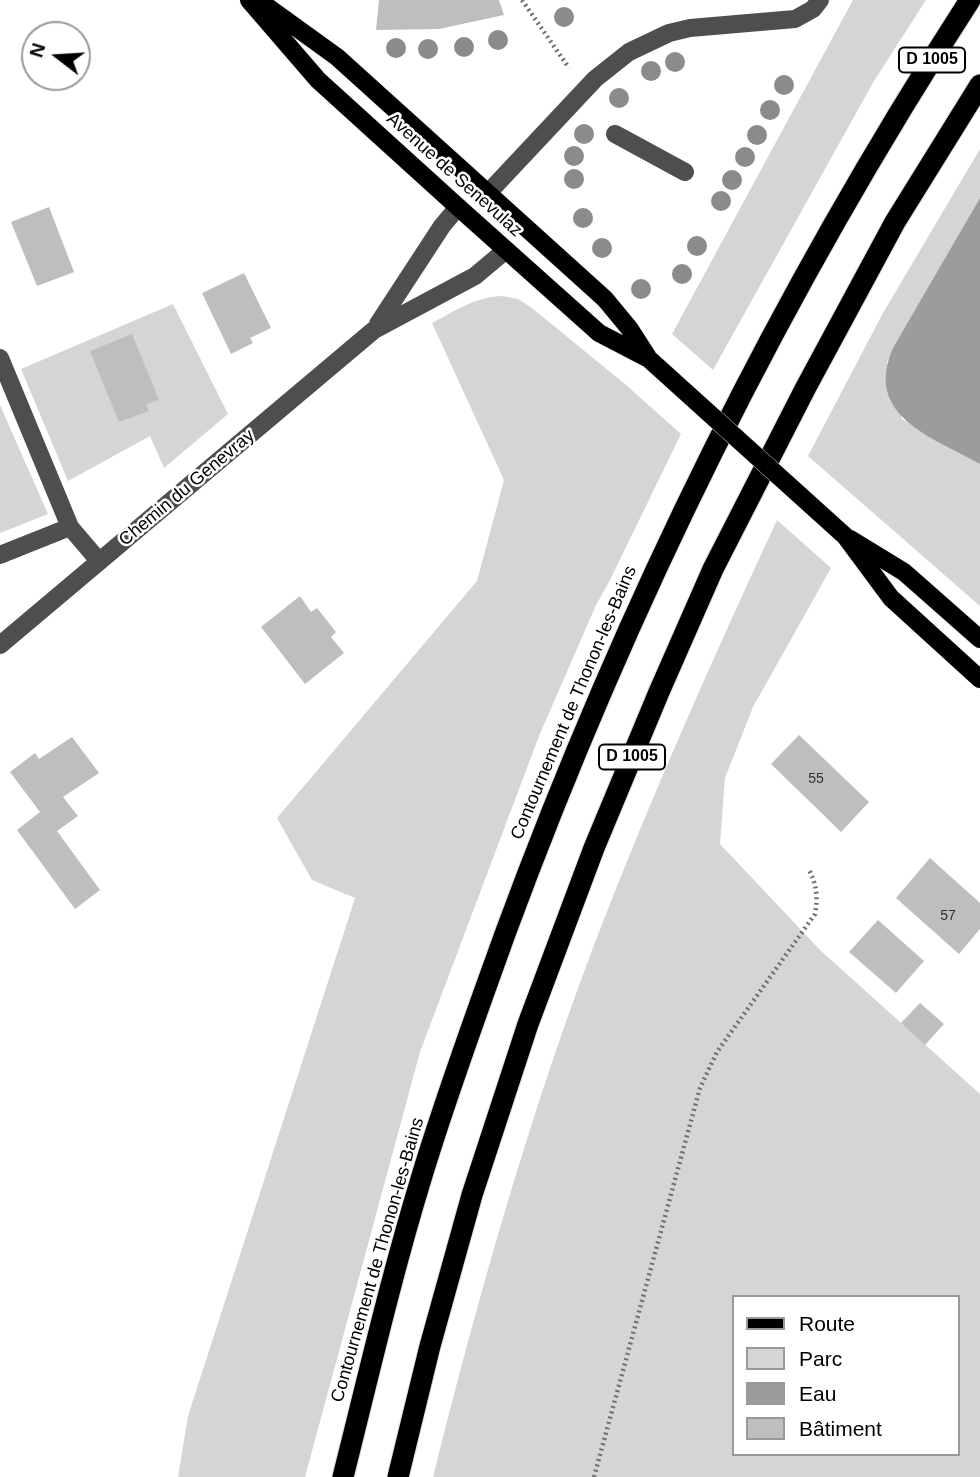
<!DOCTYPE html>
<meta charset="utf-8">
<style>
body{margin:0}
#map{position:relative;width:980px;height:1477px;overflow:hidden;background:#fff;font-family:Helvetica,sans-serif}
canvas{display:block}
.legend{position:absolute;left:732px;top:1295px;width:228px;height:161px;box-sizing:border-box;background:#fff;border:2px solid #999;margin:0;padding:9px 12px;list-style:none;font-size:21px;color:#000}
.legend li{display:flex;align-items:center;gap:14px;height:35px}
.legend b{width:35px;border:2px solid #999}
.north{position:absolute;left:21px;top:21px;width:70px;height:70px;box-sizing:border-box;background:#fff;border:2px solid #999;border-radius:50%;rotate:287deg;font-size:19px;font-weight:700;line-height:28px;text-align:center;color:#000}
.north::after{content:'';display:block;margin:auto;width:24px;height:32px;background:#000;clip-path:polygon(50% 0,100% 100%,50% 72%,0 100%)}
</style>
<div id="map">
<canvas width="980" height="1477"></canvas>
<ul class="legend">
<li><b style="height:9px;background:#000"></b>Route</li>
<li><b style="height:19px;background:#d5d5d5"></b>Parc</li>
<li><b style="height:19px;background:#9c9c9c"></b>Eau</li>
<li><b style="height:19px;background:#bebebe"></b>Bâtiment</li>
</ul>
<div class="north">N</div>
</div>
<script>
const ctx = document.querySelector('canvas').getContext('2d');
ctx.lineJoin = 'round';
function fillPath(path, color) { ctx.fillStyle = color; ctx.fill(path, 'evenodd'); }
function strokePath(path, color, width, dash) { ctx.strokeStyle = color; ctx.lineWidth = width; ctx.lineCap = dash ? 'butt' : 'round'; ctx.setLineDash(dash || []); ctx.stroke(path); }
function write(font, color, halo, rows, align = 'center') {
  ctx.font = font + ' Helvetica,sans-serif'; ctx.lineWidth = 5; ctx.setLineDash([]); ctx.textBaseline = 'middle'; ctx.strokeStyle = halo; ctx.fillStyle = color; for (const [text, x, y, turn = 0] of rows) {
    ctx.save(); ctx.translate(x, y); ctx.rotate((+turn || 0) * Math.PI / 180); ctx.textAlign = isNaN(turn) ? turn : align; if (halo) ctx.strokeText(text, 0, 0); ctx.fillText(text, 0, 0); ctx.restore();
  }
}
fillPath(new Path2D(`
 M 853,0 L 926,0 L 874,81 L 713,370 L 672,334 Z
 M 980,149 L 980,198 L 887,362 L 902,419 L 980,464 L 980,606 L 808,456 L 883,313 Z
 M 502,296 L 518,299 L 532,308 L 626,385 L 681,434 L 608,584 L 596,605 L 539,736 L 420,1052 L 305,1477 L 178,1477 L 188,1416 L 355,898 L 312,880 L 277,818 L 477,581 L 504,480 L 432,323 C 455,311 475,297 502,296 Z
 M 173,304 L 228,414 L 164,468 L 150,436 L 68,481 L 21,369 Z
 M 0,405 L 48,514 L 0,533 Z
 M 777,520 L 831,568 L 753,707 L 725,778 L 720,844 L 820,950 L 980,1094 L 980,1477 L 433,1477 C 479,1293 531,1109 599,932 C 653,792 714,656 777,520 ZM 733,1297 L 957,1297 L 957,1454 L 733,1454 Z`), '#d5d5d5');
fillPath(new Path2D(`
 M 980,198 L 980,464 C 932,437 863,416 893,348 Z`), '#9c9c9c');
fillPath(new Path2D(`
 M 379,0 L 499,0 L 504,15 L 439,29 L 376,30 Z
 M 49,207 L 74,272 L 37,286 L 11,222 Z
 M 244,273 L 271,328 L 250,338 L 253,343 L 231,354 L 202,293 Z
 M 132,334 L 159,400 L 146,404 L 149,411 L 119,422 L 90,351 Z
 M 300,596 L 311,612 L 317,608 L 336,632 L 331,637 L 344,653 L 305,684 L 261,627 Z
 M 799,735 L 869,802 L 841,832 L 771,764 Z
 M 72,737 L 99,773 L 63,797 L 78,816 L 57,831 L 100,890 L 75,909 L 17,830 L 40,812 L 10,772 L 35,753 L 39,759 Z
 M 930,858 L 980,903 L 980,929 L 959,954 L 896,898 Z
 M 878,920 L 924,961 L 896,993 L 849,952 Z
 M 920,1003 L 944,1024 L 925,1045 L 901,1023 Z`), '#bebebe');
const major = new Path2D(`
 M 249,0 L 318,80 L 458,207 L 599,333 L 649,359
 M 258,0 L 337,57 L 605,299 L 629,328 L 649,359
 M 845,536 L 891,598 L 980,679
 M 850,539 L 904,572 L 980,639`);
const highway = new Path2D(`
 M 343,1477 C 368,1378 391,1277 421,1179 C 446,1096 476,1015 505,934 C 627,603 779,295 970,0
 M 398,1477 L 430,1346 L 472,1195 L 528,1024 L 594,848 L 659,692 L 713,569 L 805,389 L 895,222 L 980,85`);
strokePath(major, '#dbdbdb', 19);
strokePath(highway, '#dbdbdb', 23);
strokePath(new Path2D(`
 M 522,0 L 569,68
 M 594,1477 L 700,1088 L 717,1052 L 815,914 C 818,897 817,884 808,868`), '#707070', 4.5, [2, 3.5]);
strokePath(new Path2D(`
 M 615,134 L 685,172
 M 488,193 L 595,79 L 629,52 L 669,33 L 690,28 L 795,19 L 813,9 L 820,0
 M 378,324 L 442,226 L 458,207
 M 0,358 L 70,527
 M 0,555 L 70,527 L 99,561
 M 0,645 L 374,330 L 475,276 L 506,250`), '#4e4e4e', 18);
strokePath(major, '#000', 18);
strokePath(highway, '#000', 21);
const majorBridge = new Path2D(`
 M 649,359 L 845,536`);
strokePath(majorBridge, '#dbdbdb', 19, []);
strokePath(majorBridge, '#000', 18);
ctx.fillStyle = '#8b8b8b';
for (const [x, y] of [
 [564,17],
 [498,40],
 [464,47],
 [396,48],
 [428,49],
 [675,62],
 [651,71],
 [784,85],
 [619,98],
 [770,110],
 [584,134],
 [757,135],
 [574,156],
 [745,157],
 [574,179],
 [732,180],
 [721,201],
 [583,218],
 [697,246],
 [602,248],
 [682,274],
 [641,289]
]) { ctx.beginPath(); ctx.arc(x, y, 10, 0, 2 * Math.PI); ctx.fill(); }
write('14px', '#303030', null, [
 ["55",816,779],
 ["57",948,916]
]);
for (const [x, y, w] of [
 [932,60,66],
 [632,757,66]
]) { const box = new Path2D(); box.roundRect(x - w / 2, y - 12.5, w, 25, 5); ctx.fillStyle = '#fff'; ctx.fill(box); strokePath(box, '#000', 2); }
write('bold 16px', '#000', null, [
 ["D 1005",932,60],
 ["D 1005",632,757]
]);
write('18px', '#000', '#fff', [
 ["Avenue de Senevulaz",454,175,42],
 ["Chemin du Genevray",187,488,-40],
 ["Contournement de Thonon-les-Bains",574,703,-67],
 ["Contournement de Thonon-les-Bains",378,1260,-74]
]);
</script>
